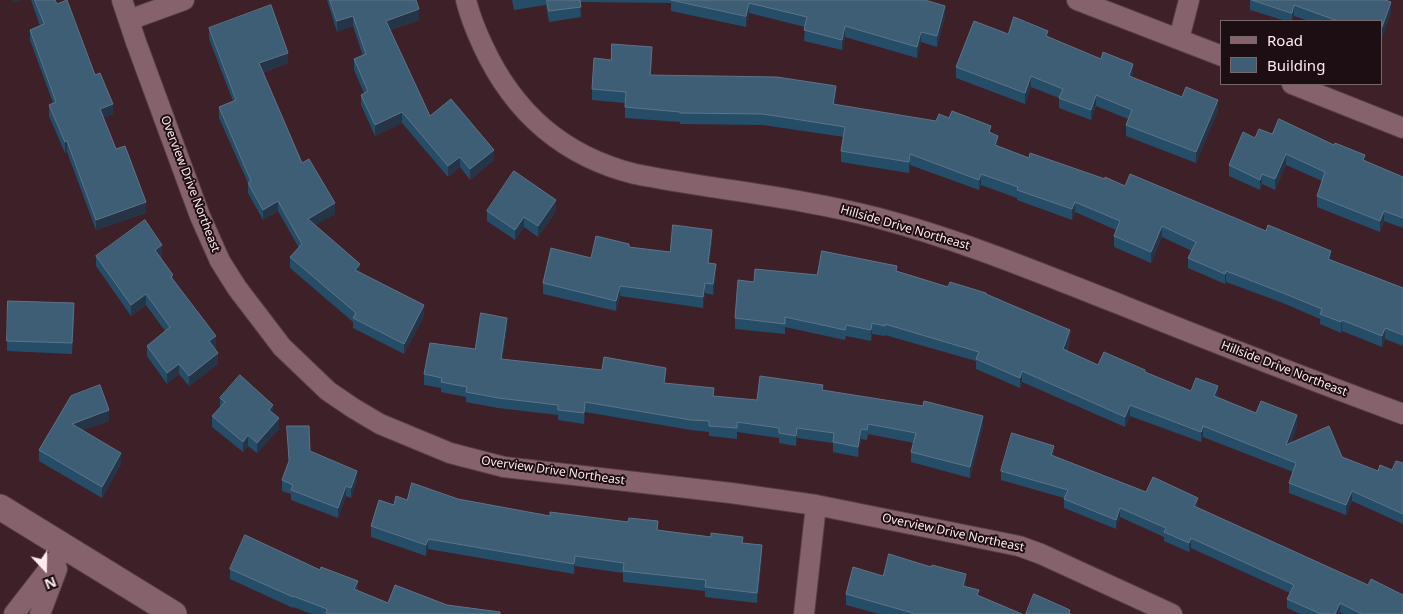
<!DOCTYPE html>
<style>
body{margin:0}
#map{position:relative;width:1403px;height:614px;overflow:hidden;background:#3e2028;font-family:"Noto Sans",sans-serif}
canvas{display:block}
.legend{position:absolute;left:1220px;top:20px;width:162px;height:65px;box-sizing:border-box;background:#1c0e12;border:1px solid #77666a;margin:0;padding:6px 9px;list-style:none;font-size:15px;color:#ffeaef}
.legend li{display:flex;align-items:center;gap:10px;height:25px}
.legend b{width:25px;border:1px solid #77666a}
.north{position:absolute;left:20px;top:544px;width:50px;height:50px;-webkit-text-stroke:4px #1c0e12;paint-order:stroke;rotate:159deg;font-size:14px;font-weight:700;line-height:20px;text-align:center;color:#ffeaef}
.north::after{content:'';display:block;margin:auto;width:18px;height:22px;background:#ffeaef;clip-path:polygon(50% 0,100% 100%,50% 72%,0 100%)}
</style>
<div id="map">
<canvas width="1403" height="614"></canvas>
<ul class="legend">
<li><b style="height:6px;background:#86636c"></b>Road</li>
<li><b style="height:14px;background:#3e5e76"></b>Building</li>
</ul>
<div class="north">N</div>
</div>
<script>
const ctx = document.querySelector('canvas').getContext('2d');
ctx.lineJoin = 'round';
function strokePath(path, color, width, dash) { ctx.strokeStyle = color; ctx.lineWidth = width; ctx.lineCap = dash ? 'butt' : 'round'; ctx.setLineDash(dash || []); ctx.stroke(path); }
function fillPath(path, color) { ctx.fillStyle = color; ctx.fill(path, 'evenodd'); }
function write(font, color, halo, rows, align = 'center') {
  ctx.font = font + ' "Noto Sans",sans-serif'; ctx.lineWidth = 4; ctx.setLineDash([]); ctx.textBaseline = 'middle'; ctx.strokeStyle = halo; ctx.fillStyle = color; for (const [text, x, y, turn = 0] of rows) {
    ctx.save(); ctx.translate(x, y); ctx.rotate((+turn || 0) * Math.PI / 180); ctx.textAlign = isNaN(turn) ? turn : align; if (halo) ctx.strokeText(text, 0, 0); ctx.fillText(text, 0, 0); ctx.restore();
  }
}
const minor = new Path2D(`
 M 122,0 L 136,42 L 200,216 L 220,261 L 237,288 L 282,347 L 328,391 L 353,408 L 380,424 L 450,453 L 504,467 L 731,493 L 816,505 L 1019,546 L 1041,554 L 1172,614
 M 466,0 C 470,17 476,31 483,46 C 514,113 563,156 635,174 C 716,190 798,197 878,218 C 961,240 1040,273 1119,304 C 1213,342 1308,379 1403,414
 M 1077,0 L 1222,56
 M 129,20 L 184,0
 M 1179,39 L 1189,0
 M 1292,84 L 1403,128
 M 14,614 L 66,547
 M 40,614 L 57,569
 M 804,614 L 816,505`);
const tertiary = new Path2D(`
 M 0,507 L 174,614`);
strokePath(minor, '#583e46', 22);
strokePath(tertiary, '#583e46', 27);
strokePath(minor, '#86636c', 20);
strokePath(tertiary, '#86636c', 25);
fillPath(new Path2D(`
 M 31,0 L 55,0 L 95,75 L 113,114 L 103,118 L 116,149 L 146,213 L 96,230 L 67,152 L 65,153 L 49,116 L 49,105 L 53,103 L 30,40 L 30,30 L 40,26 Z
 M 327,0 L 416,0 L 419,20 L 390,30 L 430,116 L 494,160 L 470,180 L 460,167 L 448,177 L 402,123 L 375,136 L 361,105 L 361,95 L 364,93 L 354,70 L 354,59 L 363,56 L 353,26 L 337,32 Z
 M 512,0 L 925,0 L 945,16 L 937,47 L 921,42 L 917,58 L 845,37 L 842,50 L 804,41 L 805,27 L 749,13 L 746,27 L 671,11 L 671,3 L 580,2 L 581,17 L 549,22 L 546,5 L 514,10 Z
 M 1250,0 L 1385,0 L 1391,13 L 1382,37 L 1382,21 L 1309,21 L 1294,16 L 1292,21 L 1286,21 L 1250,10 Z
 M 209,28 L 288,63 L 263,73 L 302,163 L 335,214 L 315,225 L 360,273 L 424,316 L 404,354 L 353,328 L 353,322 L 290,268 L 290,257 L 299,248 L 278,211 L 263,220 L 248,193 L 248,183 L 219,118 L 219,107 L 233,101 L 209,39 Z
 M 1008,34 L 1048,37 L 1133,74 L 1132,77 L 1218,111 L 1196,163 L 1126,136 L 1126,125 L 1128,119 L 1096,106 L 1091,120 L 1059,108 L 1059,98 L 1031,87 L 1025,104 L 956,78 L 956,67 Z
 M 652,58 L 651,75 L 836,97 L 834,105 L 991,133 L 998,146 L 1029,158 L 1125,186 L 1331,260 L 1403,288 L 1403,346 L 1385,339 L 1382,347 L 1342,331 L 1341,333 L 1320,324 L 1320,319 L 1283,303 L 1226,282 L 1225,284 L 1188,268 L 1188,258 L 1192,251 L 1162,237 L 1151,263 L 1114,247 L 1114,236 L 1116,230 L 1075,212 L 1072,220 L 1017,200 L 1017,198 L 981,185 L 979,190 L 910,165 L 909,173 L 841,162 L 841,151 L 844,137 L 763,125 L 680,124 L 680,122 L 625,118 L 625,103 L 592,100 L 592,89 L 611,60 Z
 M 1272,134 L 1365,161 L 1403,177 L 1403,228 L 1384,221 L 1380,232 L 1317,207 L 1317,196 L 1322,181 L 1286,165 L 1275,190 L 1262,184 L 1260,190 L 1229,176 L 1229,165 L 1255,138 Z
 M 487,211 L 556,211 L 538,237 L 524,227 L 515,240 L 487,221 Z
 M 712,240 L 709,263 L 716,275 L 713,295 L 705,293 L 703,308 L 620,296 L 616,311 L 543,294 L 543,283 L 591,258 L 629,247 L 670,252 Z
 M 96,256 L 162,256 L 160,257 L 173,279 L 216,347 L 214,348 L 218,364 L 189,386 L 179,374 L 167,384 L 147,356 L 147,346 L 165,331 L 146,305 L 131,316 L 96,266 Z
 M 897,271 L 948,287 L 986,295 L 1070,341 L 1067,351 L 1098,365 L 1145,373 L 1191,391 L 1218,397 L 1256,413 L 1297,426 L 1291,443 L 1342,457 L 1378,471 L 1392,470 L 1403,463 L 1403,524 L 1352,501 L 1346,515 L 1289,493 L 1289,483 L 1293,472 L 1203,437 L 1201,442 L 1130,416 L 1125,427 L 1022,382 L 1020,388 L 976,369 L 976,361 L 885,335 L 885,336 L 872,334 L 871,341 L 846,336 L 845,340 L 785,327 L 785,334 L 735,329 L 735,318 L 754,282 L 817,275 Z
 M 74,314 L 72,354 L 7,351 L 7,341 Z
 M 507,329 L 502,359 L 666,378 L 665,383 L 714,396 L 757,400 L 823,390 L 983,426 L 970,478 L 911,462 L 911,452 L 914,443 L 868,434 L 867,440 L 861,439 L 858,457 L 833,452 L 833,443 L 797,438 L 796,446 L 779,443 L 779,438 L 737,432 L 737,439 L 709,436 L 709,432 L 691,430 L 585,412 L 584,424 L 558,420 L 558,415 L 498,408 L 466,402 L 466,397 L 441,392 L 441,388 L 424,385 L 424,374 L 475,349 Z
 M 71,396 L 109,421 L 83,430 L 121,464 L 102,498 L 39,461 L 39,450 Z
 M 220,398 L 273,413 L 279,429 L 257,453 L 248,446 L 243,452 L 212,427 L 212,416 L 220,408 Z
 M 287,426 L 310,451 L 357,481 L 351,498 L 346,496 L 338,518 L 291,500 L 291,494 L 282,491 L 282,480 L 289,463 Z
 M 1054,455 L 1053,456 L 1146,492 L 1198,507 L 1197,508 L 1403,614 L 1343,614 L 1340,612 L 1339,614 L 1300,614 L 1287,608 L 1287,599 L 1290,593 L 1191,548 L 1189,552 L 1164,541 L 1164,537 L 1120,517 L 1116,529 L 1064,508 L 1064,498 L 1001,480 L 1001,471 Z
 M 458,499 L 550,516 L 658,530 L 743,543 L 762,556 L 757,603 L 705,597 L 705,591 L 623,582 L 623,573 L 575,566 L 574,574 L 428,549 L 426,556 L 371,537 L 371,526 L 394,505 L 407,500 Z
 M 230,569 L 358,591 L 388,603 L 447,605 L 500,614 L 312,614 L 293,607 L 293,608 L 230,579 Z
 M 966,585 L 965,587 L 979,596 L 1022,614 L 879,614 L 846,605 L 846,594 Z`), '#264d67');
fillPath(new Path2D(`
 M 13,0 L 21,0 L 13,3 Z
 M 1391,2 L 1391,13 L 1382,37 L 1382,27 Z
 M 749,3 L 749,13 L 746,27 L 746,16 Z
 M 1294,5 L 1294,16 L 1292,21 L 1292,13 Z
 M 945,6 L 945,16 L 937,47 L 937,36 Z
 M 419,9 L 419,20 L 386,31 L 386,21 Z
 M 353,16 L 353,26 L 337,32 L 337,21 Z
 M 845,26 L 845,37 L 842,50 L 842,40 Z
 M 921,32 L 921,42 L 917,58 L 917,47 Z
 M 288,53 L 288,63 L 259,74 L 259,63 Z
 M 1133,64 L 1133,74 L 1129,86 L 1129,76 Z
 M 1031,76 L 1031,87 L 1025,104 L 1025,93 Z
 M 836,86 L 836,97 L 833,115 L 833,104 Z
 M 1096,95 L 1096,106 L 1091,120 L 1091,110 Z
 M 1218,100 L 1218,111 L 1196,163 L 1196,152 Z
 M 113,104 L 113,114 L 100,120 L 100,109 Z
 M 402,112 L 402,123 L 375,136 L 375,125 Z
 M 998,136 L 998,147 L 995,145 Z
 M 67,141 L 67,152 L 65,153 L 65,142 Z
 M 494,150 L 494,160 L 470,180 L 470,169 Z
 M 910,154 L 910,165 L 909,173 L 909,162 Z
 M 1286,154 L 1286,165 L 1275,190 L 1275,179 Z
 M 460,157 L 460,167 L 448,177 L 448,166 Z
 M 981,174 L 981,185 L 979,190 L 979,180 Z
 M 1262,174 L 1262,184 L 1260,190 L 1260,180 Z
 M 556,200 L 556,211 L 538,237 L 538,226 Z
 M 278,201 L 278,211 L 263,220 L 263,210 Z
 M 146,202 L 146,213 L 96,230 L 96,220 Z
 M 1075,202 L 1075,212 L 1072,220 L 1072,209 Z
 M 335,203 L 335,214 L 308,230 L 308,219 Z
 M 1384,211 L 1384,221 L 1380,232 L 1380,221 Z
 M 524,217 L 524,227 L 515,240 L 515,230 Z
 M 1162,226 L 1162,237 L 1151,263 L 1151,252 Z
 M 712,230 L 712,240 L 708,274 L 708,263 Z
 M 162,245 L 162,256 L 155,261 L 155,250 Z
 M 1331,251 L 1331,262 L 1328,259 Z
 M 360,264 L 360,275 L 355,270 Z
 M 716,264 L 716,275 L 713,295 L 713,284 Z
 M 1226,271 L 1226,282 L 1225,284 L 1225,274 Z
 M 705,283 L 705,293 L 703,308 L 703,297 Z
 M 620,286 L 620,296 L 616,311 L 616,301 Z
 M 146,294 L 146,305 L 131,316 L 131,305 Z
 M 424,305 L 424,316 L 404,354 L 404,344 Z
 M 507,318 L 507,329 L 501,369 L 501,359 Z
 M 1342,320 L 1342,331 L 1341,333 L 1341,322 Z
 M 872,323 L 872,334 L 871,341 L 871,330 Z
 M 1385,328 L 1385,339 L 1382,347 L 1382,336 Z
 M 1070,330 L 1070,341 L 1063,359 L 1063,349 Z
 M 216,336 L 216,347 L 209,352 L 209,341 Z
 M 218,353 L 218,364 L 189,386 L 189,376 Z
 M 179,364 L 179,374 L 167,384 L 167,373 Z
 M 666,368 L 666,378 L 664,394 L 664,383 Z
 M 1022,371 L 1022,382 L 1020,388 L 1020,378 Z
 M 1218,386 L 1218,397 L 1214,406 L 1214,396 Z
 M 585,402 L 585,412 L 584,424 L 584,413 Z
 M 273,405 L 273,416 L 269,410 Z
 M 1130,405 L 1130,416 L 1125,427 L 1125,417 Z
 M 109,410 L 109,421 L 72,434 L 72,424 Z
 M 1297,415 L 1297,426 L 1286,455 L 1286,445 Z
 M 983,416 L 983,426 L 970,478 L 970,467 Z
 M 279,418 L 279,429 L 257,453 L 257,443 Z
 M 1203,426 L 1203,437 L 1201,442 L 1201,432 Z
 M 797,428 L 797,438 L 796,446 L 796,436 Z
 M 861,429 L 861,439 L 858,457 L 858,447 Z
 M 248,435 L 248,446 L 243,452 L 243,442 Z
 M 1054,446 L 1054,455 L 1051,464 L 1051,455 Z
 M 121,453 L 121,464 L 102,498 L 102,487 Z
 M 357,471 L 357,481 L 351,498 L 351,488 Z
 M 346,486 L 346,496 L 338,518 L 338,508 Z
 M 1352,491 L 1352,501 L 1346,515 L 1346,505 Z
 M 1198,498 L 1198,507 L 1194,515 L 1194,506 Z
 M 1120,508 L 1120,517 L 1116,529 L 1116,520 Z
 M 1191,538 L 1191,548 L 1189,552 L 1189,543 Z
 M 428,539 L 428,549 L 426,556 L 426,545 Z
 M 762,545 L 762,556 L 757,603 L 757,593 Z
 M 575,556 L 575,566 L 574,574 L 574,564 Z
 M 966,574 L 966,585 L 963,597 L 963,586 Z
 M 358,581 L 358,592 L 354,589 Z
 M 1340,603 L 1340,612 L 1339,614 L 1335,614 Z`), '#263448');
const building = new Path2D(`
 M 35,0 L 55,0 L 57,4 L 67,0 L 95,75 L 100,73 L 113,104 L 100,109 L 116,149 L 125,146 L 146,202 L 96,220 L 67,141 L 65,142 L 49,105 L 56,102 L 30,30 L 44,24 Z
 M 330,0 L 416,0 L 419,9 L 386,21 L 430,116 L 451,99 L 494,150 L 470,169 L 460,157 L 448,166 L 402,112 L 375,125 L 361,95 L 368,91 L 354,59 L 366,54 L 353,16 L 337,21 Z
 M 547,0 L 580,0 L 581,7 L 549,11 Z
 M 671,0 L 925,0 L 945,6 L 937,36 L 921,32 L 917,47 L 845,26 L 842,40 L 804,30 L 807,17 L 749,3 L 746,16 Z
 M 1252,0 L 1385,0 L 1391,2 L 1382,27 L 1382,21 L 1338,21 L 1294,5 L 1292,13 Z
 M 271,5 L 288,53 L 259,63 L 302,163 L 309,159 L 335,203 L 308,219 L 360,264 L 355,270 L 424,305 L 404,344 L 353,318 L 356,313 L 290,257 L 302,244 L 278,201 L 263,210 L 248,183 L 251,181 L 219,107 L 236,100 L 209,28 Z
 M 1014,17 L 1048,31 L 1046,36 L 1101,59 L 1103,52 L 1133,64 L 1129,76 L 1182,97 L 1186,87 L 1218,100 L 1196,152 L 1126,125 L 1132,110 L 1096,95 L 1091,110 L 1059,98 L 1063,89 L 1031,76 L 1025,93 L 956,67 L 974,21 L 1008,34 Z
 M 612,44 L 652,47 L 650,75 L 777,77 L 836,86 L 833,104 L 936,121 L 939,114 L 949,118 L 952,111 L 991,126 L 989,132 L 998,136 L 995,145 L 1029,158 L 1030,153 L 1105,179 L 1105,177 L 1125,186 L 1130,174 L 1266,231 L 1268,225 L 1331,251 L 1328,259 L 1403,288 L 1403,335 L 1385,328 L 1382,336 L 1342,320 L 1341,322 L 1320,314 L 1322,309 L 1283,293 L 1226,271 L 1225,274 L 1188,258 L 1196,242 L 1162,226 L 1151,252 L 1114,236 L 1120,221 L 1075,202 L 1072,209 L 1017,190 L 1018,187 L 981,174 L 979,180 L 910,154 L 909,162 L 841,151 L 845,127 L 763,114 L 680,113 L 680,112 L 625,107 L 626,92 L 592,89 L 594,58 L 611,60 Z
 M 1279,119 L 1334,145 L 1335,143 L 1365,155 L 1363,160 L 1403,177 L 1403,218 L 1384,211 L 1380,221 L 1317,196 L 1325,172 L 1286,154 L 1275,179 L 1262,174 L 1260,180 L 1229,165 L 1243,132 L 1255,138 L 1259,129 L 1272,134 Z
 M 514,171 L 556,200 L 538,226 L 524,217 L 515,230 L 487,211 Z
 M 145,220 L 162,245 L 155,250 L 173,275 L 171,277 L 216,336 L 209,341 L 218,353 L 189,376 L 179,364 L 167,373 L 147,346 L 170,327 L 146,294 L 131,305 L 96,256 Z
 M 673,225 L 712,230 L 708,263 L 716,264 L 713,284 L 705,283 L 703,297 L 620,286 L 616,301 L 543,283 L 551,248 L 591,258 L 596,236 L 629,244 L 629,247 L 670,252 Z
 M 822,251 L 897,266 L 896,271 L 948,287 L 950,282 L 986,293 L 986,294 L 1070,330 L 1063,349 L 1098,365 L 1104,352 L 1145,370 L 1145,372 L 1191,391 L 1196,378 L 1218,386 L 1214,396 L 1256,413 L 1261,401 L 1297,415 L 1286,445 L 1329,426 L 1342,457 L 1378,471 L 1380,465 L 1392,470 L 1396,461 L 1403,463 L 1403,514 L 1352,491 L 1346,505 L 1289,483 L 1296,463 L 1203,426 L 1201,432 L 1130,405 L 1125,417 L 1022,371 L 1020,378 L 976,359 L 979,352 L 885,324 L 885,326 L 872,323 L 871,330 L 846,325 L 845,330 L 785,317 L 785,324 L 735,318 L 738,280 L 754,282 L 755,269 L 817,275 Z
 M 8,301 L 74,303 L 72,343 L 7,341 Z
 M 481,313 L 507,318 L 501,359 L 602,370 L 604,357 L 666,368 L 664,383 L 714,388 L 713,396 L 757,400 L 760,376 L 823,385 L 822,390 L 923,406 L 924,401 L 983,416 L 970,467 L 911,452 L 916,433 L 868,424 L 867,430 L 861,429 L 858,447 L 833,442 L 834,433 L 797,428 L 796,436 L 779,433 L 779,428 L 737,422 L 737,428 L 709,426 L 709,421 L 691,420 L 585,402 L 584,413 L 558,410 L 558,405 L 498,398 L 466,392 L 467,387 L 441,382 L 442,378 L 424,374 L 430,343 L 475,349 Z
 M 240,375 L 273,405 L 269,410 L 279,418 L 257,443 L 248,435 L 243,442 L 212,416 L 225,402 L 220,398 Z
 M 100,385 L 109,410 L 72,424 L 121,453 L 102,487 L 39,450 L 71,396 Z
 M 287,426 L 309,426 L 310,451 L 357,471 L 351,488 L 346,486 L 338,508 L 291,490 L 293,485 L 282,480 L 289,461 Z
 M 1012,433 L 1054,446 L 1051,455 L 1146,492 L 1153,477 L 1198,498 L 1194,506 L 1368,585 L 1371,579 L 1403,595 L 1403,614 L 1362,614 L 1340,603 L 1335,614 L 1321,614 L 1287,599 L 1294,585 L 1191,538 L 1189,543 L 1164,532 L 1166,528 L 1120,508 L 1116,520 L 1064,499 L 1068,490 L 1001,471 Z
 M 412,483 L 458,499 L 550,516 L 550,512 L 628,522 L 629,518 L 658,521 L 657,530 L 711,537 L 711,533 L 743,537 L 742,543 L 762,545 L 757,593 L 705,587 L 706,580 L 623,571 L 624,563 L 575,556 L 574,564 L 428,539 L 426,545 L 371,526 L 379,500 L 394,505 L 396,496 L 407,500 Z
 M 245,535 L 320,570 L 321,567 L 358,581 L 354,589 L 388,603 L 395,585 L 447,605 L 500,612 L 500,614 L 329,614 L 326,613 L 327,609 L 293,596 L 293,597 L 230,569 Z
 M 889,554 L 931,567 L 932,565 L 966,574 L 963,586 L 979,590 L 977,595 L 1022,614 L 916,614 L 846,594 L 853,567 L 883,576 Z
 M 1034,594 L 1070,610 L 1069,613 L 1071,614 L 1026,614 Z`);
fillPath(building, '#3e5e76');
strokePath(building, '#5c7489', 1);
write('12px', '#ffeaef', '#1c0e12', [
 ["Overview Drive Northeast",190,184,69],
 ["Hillside Drive Northeast",905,228,16],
 ["Hillside Drive Northeast",1284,369,21],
 ["Overview Drive Northeast",553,471,8],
 ["Overview Drive Northeast",953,533,12]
]);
</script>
